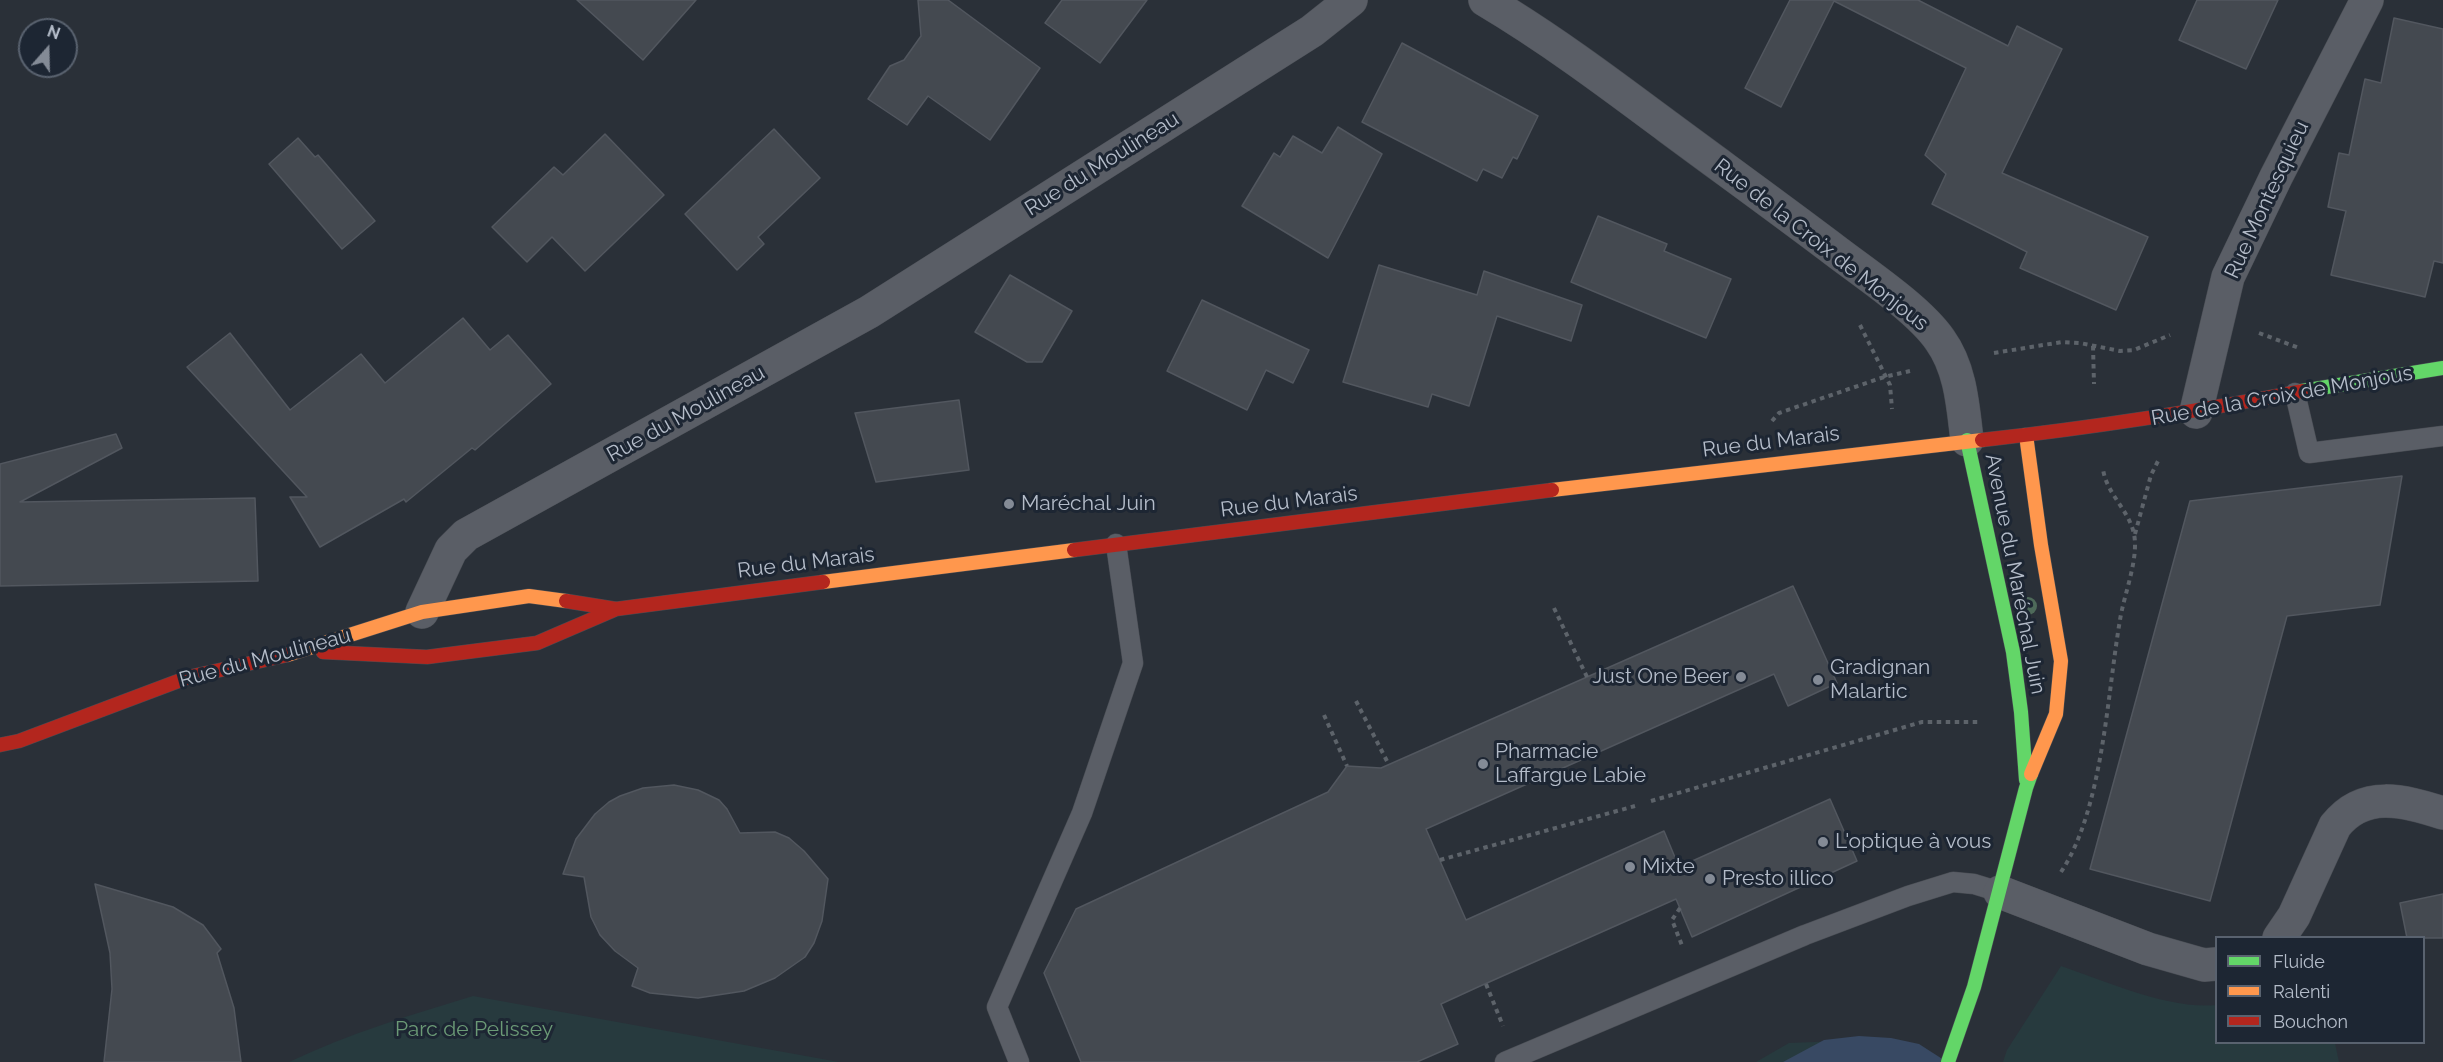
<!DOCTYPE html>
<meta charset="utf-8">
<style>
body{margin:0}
#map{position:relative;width:2443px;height:1062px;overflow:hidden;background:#2a3038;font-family:Raleway,sans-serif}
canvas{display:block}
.legend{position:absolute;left:2215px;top:936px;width:210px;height:108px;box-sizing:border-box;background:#1d2633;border:2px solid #59626f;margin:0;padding:8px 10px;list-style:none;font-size:18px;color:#b4bcc9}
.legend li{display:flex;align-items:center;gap:12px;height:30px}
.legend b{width:30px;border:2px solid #59626f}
.north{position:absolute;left:18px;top:18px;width:60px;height:60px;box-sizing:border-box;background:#1d2633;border:2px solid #59626f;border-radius:50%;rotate:20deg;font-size:16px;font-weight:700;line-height:24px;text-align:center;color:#b4bcc9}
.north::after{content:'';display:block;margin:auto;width:21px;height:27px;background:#848b96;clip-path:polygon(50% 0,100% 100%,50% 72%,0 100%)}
</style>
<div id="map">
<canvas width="2443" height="1062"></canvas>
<ul class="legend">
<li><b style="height:8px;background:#63d668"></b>Fluide</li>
<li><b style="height:8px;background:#ff974d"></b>Ralenti</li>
<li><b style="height:8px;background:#b3261e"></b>Bouchon</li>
</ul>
<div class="north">N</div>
</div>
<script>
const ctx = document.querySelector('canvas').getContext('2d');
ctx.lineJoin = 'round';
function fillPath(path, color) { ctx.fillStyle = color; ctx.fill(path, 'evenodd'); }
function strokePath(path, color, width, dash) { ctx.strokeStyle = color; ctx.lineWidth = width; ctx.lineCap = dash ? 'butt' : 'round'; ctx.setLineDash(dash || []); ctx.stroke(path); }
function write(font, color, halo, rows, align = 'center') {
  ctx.font = font + ' Raleway,sans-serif'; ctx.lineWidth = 6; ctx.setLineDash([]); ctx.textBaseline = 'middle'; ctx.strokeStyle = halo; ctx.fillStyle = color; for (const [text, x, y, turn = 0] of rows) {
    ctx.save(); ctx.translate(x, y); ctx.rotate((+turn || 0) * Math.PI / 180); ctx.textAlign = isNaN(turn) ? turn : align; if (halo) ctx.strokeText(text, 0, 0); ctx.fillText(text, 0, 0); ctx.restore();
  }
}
fillPath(new Path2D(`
 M 2061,966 C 2105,981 2170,1010 2216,1005 L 2216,1042 L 2335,1043 L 2339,1062 L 2003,1062 L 2007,1050 Z
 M 473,996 L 839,1062 L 289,1062 C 348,1034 410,1015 473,996 Z
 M 1840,1041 L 1925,1062 L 1756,1062 L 1789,1043 Z`), '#273a3e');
fillPath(new Path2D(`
 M 1859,1036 L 1891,1038 L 1919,1044 L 1947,1062 L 1783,1062 L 1824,1040 Z`), '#384963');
const building = new Path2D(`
 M 577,0 L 696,0 L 643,60 Z
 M 918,0 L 948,0 L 1040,68 L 990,140 L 928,96 L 907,125 L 868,99 L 890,66 L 904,60 L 921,36 Z
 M 1062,0 L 1147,0 L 1100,63 L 1045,23 Z
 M 1790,0 L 1918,0 L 2008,46 L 2017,26 L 2062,49 L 2002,173 L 2148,237 L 2116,310 L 2020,268 L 2027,252 L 1932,204 L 1946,174 L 1925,155 L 1966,68 L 1834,1 L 1781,107 L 1745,88 Z
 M 2197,0 L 2278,0 L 2246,69 L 2179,40 Z
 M 2394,18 L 2443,29 L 2443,263 L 2434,261 L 2425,297 L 2331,275 L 2346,211 L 2328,207 L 2339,153 L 2349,155 L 2365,79 L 2381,83 Z
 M 1402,43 L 1538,116 L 1517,159 L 1513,157 L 1502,178 L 1483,169 L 1477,181 L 1362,122 Z
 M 1338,127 L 1382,154 L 1328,258 L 1242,206 L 1274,153 L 1280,157 L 1293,136 L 1322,153 Z
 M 774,129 L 820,178 L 758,237 L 764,244 L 737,270 L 685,214 Z
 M 605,134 L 664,195 L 585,271 L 552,237 L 527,262 L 492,227 L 554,167 L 563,175 Z
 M 298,138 L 315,157 L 318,155 L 375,221 L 342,249 L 269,164 Z
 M 1598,216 L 1667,244 L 1664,251 L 1731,279 L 1706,338 L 1571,282 Z
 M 1379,265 L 1477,295 L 1484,271 L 1582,305 L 1571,341 L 1497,316 L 1469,406 L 1432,394 L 1428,407 L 1343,382 Z
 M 1010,275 L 1072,311 L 1042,362 L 1027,362 L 975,332 Z
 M 1202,300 L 1309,350 L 1293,383 L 1266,370 L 1247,410 L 1167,371 Z
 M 463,318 L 490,350 L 508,335 L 551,384 L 475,450 L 472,448 L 406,502 L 404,499 L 320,547 L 290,497 L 307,497 L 187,367 L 230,333 L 290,410 L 361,354 L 385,383 Z
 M 959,400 L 969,470 L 876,482 L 855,413 Z
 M 116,434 L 122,448 L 20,502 L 255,498 L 258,581 L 0,586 L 0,464 Z
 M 2402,476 L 2380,605 L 2287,616 L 2210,901 L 2090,869 L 2190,501 Z
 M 1793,586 L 1837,683 L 1788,706 L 1774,674 L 1426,829 L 1466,920 L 1664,831 L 1679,867 L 1830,799 L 1857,861 L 1692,937 L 1676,899 L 1478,987 L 1441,1004 L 1458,1044 L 1417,1062 L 1081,1062 L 1044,973 L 1076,909 L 1328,792 L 1347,766 L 1381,768 Z
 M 674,785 L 698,790 L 719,800 L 727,809 L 740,833 L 775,832 L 789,838 L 804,851 L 828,879 L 822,921 L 814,943 L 805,957 L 775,978 L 744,991 L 698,998 L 650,993 L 632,986 L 638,968 L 615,951 L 600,935 L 591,917 L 584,877 L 563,874 L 576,839 L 595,814 L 609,802 L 620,796 L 643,788 Z
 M 95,884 L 173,907 L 203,925 L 221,949 L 217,953 L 234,1008 L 241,1062 L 104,1062 L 112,989 L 110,953 Z
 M 2443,894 L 2443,938 L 2407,938 L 2400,903 Z`);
fillPath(building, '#444950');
strokePath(building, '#52575f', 1.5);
const lane = new Path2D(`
 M 2295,393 L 2309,453 L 2443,436
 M 1019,1062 L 997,1007 L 1082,813 L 1133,663 L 1116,544
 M 1505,1062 L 1805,935 L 1908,896 L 1953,882 L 1974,884 L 2000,892`);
const street = new Path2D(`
 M 1485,0 C 1549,38 1609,83 1668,127 C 1722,167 1776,206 1829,246 C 1861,271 1918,308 1940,340 C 1961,369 1963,407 1967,440
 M 2196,412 L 2228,277 L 2276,177 L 2367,0
 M 422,612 L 451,550 L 466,535 L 869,312 L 1312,31 L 1351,0
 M 2000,892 L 2148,949 L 2204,965 L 2216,964
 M 2279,938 L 2294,916 L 2335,826 C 2364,789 2404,801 2443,813`);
const fast = new Path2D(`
 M 2302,391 L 2443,368
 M 1967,440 L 2013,652 L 2021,712 L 2026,780
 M 1948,1062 L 1974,987 L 2026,788 L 2031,774`);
const slow = new Path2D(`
 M 2026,435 L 2041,545 L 2061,661 L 2056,714 L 2031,774
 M 1552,490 L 1982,440
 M 823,582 L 1074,550
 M 287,655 L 422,612 L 529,596 L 566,601`);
const jam = new Path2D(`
 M 1982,440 C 2089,428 2195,412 2302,391
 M 1074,550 L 1552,490
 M 566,601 L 616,609 L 823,582
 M 323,652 L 427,657 L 537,643 L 616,609
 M 0,745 L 19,741 L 189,677 L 287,655`);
strokePath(lane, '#484c53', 21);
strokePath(street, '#484c53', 34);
strokePath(fast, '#484c53', 15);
strokePath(slow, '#484c53', 15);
strokePath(jam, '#484c53', 15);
strokePath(new Path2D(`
 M 1860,325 L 1890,385 L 1892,409
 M 2259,333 L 2299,348
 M 2093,346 L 2094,384
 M 1994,353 L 2062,342 L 2080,343 L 2120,351 L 2134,350 L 2170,335
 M 1772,421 L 1779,413 L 1884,377 L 1910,371
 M 2135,534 L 2151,475 L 2158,461
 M 1554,608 L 1587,677
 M 1356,701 L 1389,765
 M 1324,715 L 1347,766
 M 1651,801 L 1922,722 L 1981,722
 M 1440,860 L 1635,806
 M 2061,872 C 2103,809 2107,695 2120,620 C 2124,594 2139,559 2134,534 C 2129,510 2106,493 2103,469
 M 1680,908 L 1672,920 L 1683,948
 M 1486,984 L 1503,1026`), '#5d636a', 4, [4.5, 4.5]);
strokePath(lane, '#5a5e66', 20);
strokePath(street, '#5a5e66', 33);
strokePath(fast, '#63d668', 14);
strokePath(slow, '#ff974d', 14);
strokePath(jam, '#b3261e', 14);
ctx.fillStyle = '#4e6a5a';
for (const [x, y] of [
 [2028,606]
]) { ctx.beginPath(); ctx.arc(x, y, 9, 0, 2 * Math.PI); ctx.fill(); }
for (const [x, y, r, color] of [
 [1009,504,6,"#848b96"],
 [1741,677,6,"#848b96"],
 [1818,680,6,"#848b96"],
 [1483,764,6,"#848b96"],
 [1823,842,6,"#848b96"],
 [1630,867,6,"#848b96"],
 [1710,879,6,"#848b96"]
]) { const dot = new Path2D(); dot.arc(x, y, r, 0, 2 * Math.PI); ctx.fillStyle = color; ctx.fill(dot); strokePath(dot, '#1d2633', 2); }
write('21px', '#b4bcc9', '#1d2633', [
 ["Rue du Moulineau",1102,164,-32],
 ["Rue Montesquieu",2267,200,-65],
 ["Rue de la Croix de Monjous",1821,245,38],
 ["Rue de la Croix de Monjous",2282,396,-10],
 ["Rue du Moulineau",686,414,-29],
 ["Rue du Marais",1771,442,-7],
 ["Rue du Marais",1289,502,-7],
 ["Rue du Marais",806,563,-7],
 ["Avenue du Maréchal Juin",2015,574,79],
 ["Rue du Moulineau",265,658,-15]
]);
write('21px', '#b4bcc9', '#1d2633', [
 ["Maréchal Juin",1021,504],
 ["Gradignan",1830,668],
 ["Malartic",1830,692],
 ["Just One Beer",1729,677,"right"],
 ["Pharmacie",1495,752],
 ["Laffargue Labie",1495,776],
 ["L'optique à vous",1835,842],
 ["Mixte",1642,867],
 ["Presto illico",1722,879]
], 'left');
write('21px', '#6b9a76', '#1d2633', [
 ["Parc de Pelissey",474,1030]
]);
</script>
